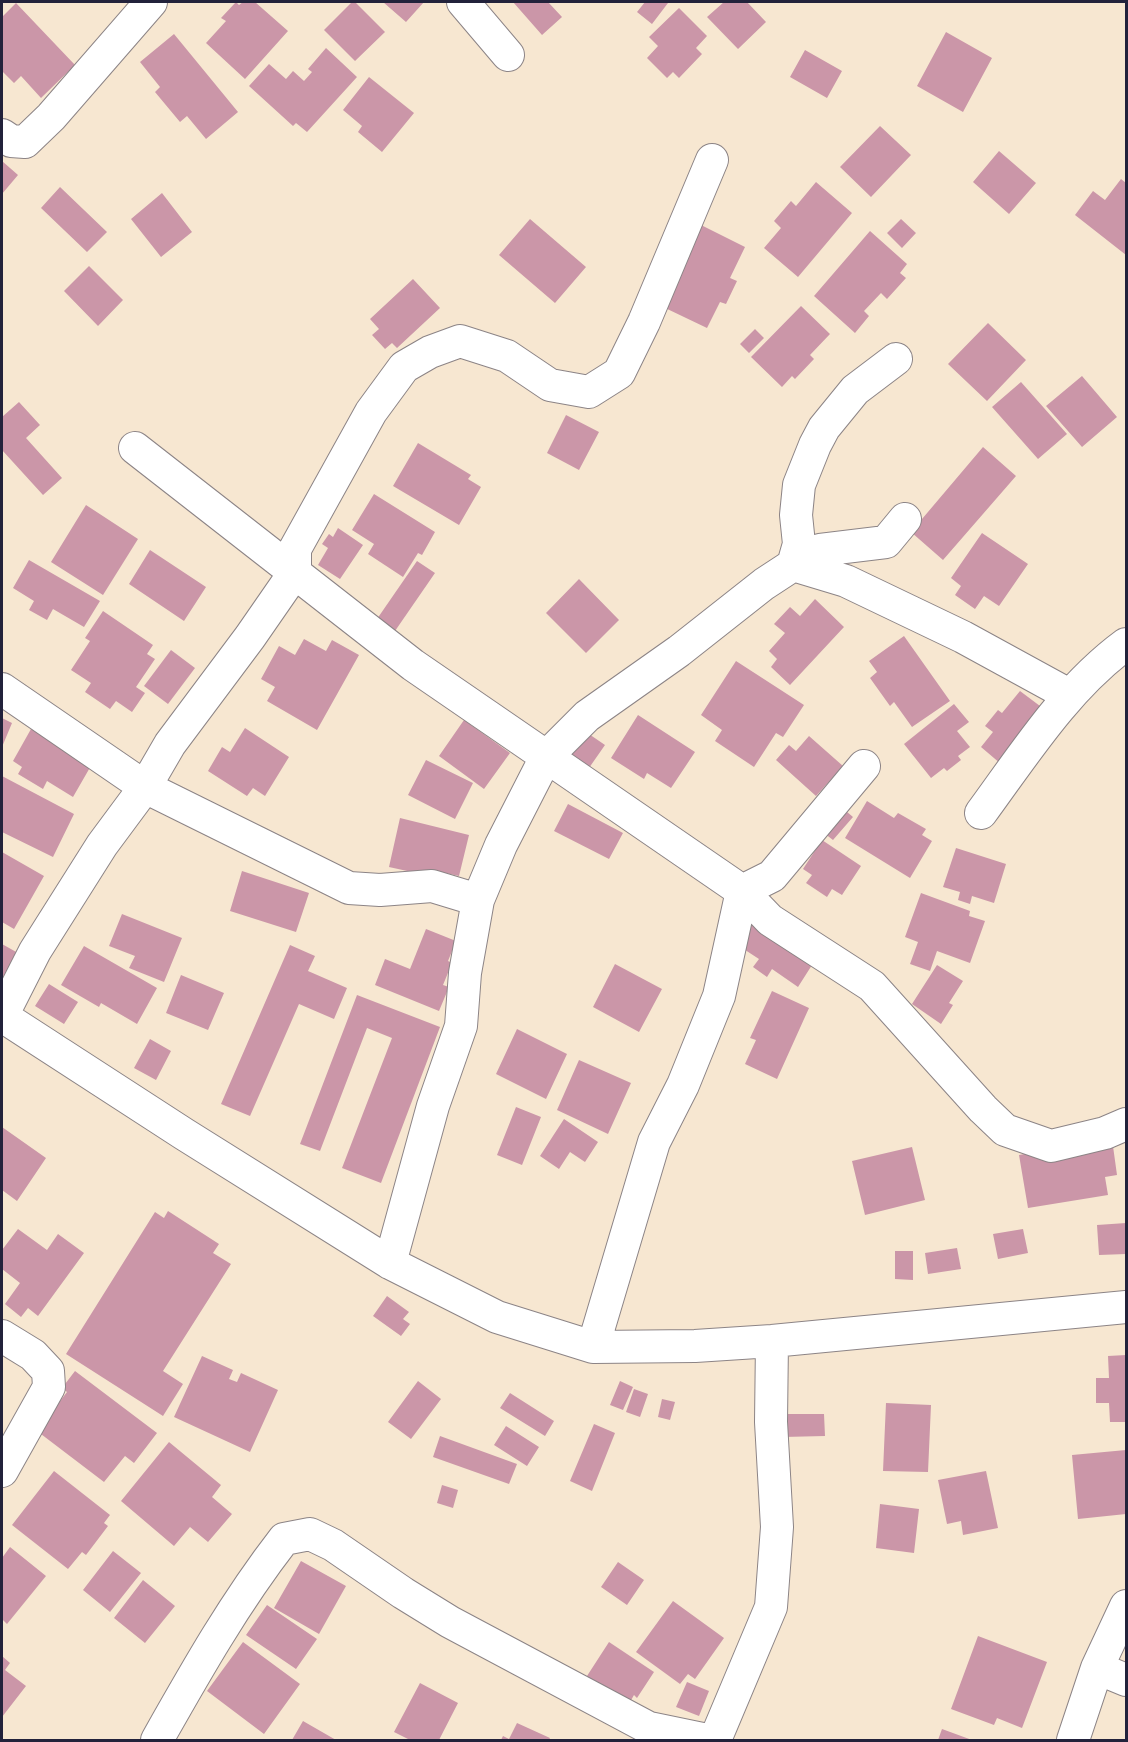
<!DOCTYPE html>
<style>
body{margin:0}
#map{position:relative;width:1128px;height:1742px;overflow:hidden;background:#f7e7d1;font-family:Cardo,serif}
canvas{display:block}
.frame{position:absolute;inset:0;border:3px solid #22223b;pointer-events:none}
</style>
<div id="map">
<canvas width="1128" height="1742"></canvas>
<div class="frame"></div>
</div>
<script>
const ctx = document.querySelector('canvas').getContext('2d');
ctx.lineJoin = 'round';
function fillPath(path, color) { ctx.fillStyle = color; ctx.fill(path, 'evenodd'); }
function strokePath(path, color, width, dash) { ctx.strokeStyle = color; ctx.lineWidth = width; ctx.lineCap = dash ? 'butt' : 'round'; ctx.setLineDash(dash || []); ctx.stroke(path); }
fillPath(new Path2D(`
 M 236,2 L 239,5 L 243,2 L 255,2 L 288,31 L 245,79 L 206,43 L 226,21 L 221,18 Z
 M 352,2 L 355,2 L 385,32 L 355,61 L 324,30 Z
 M 383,2 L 424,2 L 406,22 Z
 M 513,2 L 548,2 L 562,17 L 542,35 Z
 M 645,2 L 668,3 L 652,24 L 637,12 Z
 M 724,2 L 747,2 L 766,22 L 738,49 L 707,17 Z
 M 16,3 L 75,65 L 41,98 L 21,76 L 14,83 L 2,71 L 2,17 Z
 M 679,8 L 707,36 L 696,48 L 702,54 L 679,78 L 673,72 L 667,78 L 647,58 L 658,46 L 649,37 Z
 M 946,32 L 992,58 L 963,112 L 917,86 Z
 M 174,34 L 238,112 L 206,139 L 187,116 L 180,122 L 155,92 L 160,87 L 140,62 Z
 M 326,48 L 357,77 L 307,132 L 296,123 L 293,126 L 249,86 L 269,64 L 286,79 L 293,71 L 304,81 L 312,72 L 308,69 Z
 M 805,50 L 842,71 L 827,98 L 790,77 Z
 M 369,77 L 414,113 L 382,152 L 358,132 L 362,126 L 343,110 Z
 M 880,126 L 911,155 L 871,197 L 840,167 Z
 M 999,151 L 1036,183 L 1009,214 L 973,182 Z
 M 2,161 L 18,175 L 2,194 Z
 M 1121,179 L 1126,183 L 1126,255 L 1075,215 L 1093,191 L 1105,200 Z
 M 816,182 L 852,213 L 798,277 L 764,248 L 781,228 L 774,221 L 791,201 L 796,206 Z
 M 60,187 L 107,232 L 87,252 L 41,208 Z
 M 162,193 L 192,232 L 161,257 L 131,219 Z
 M 530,219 L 586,267 L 555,303 L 499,255 Z
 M 901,219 L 916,233 L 902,248 L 887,233 Z
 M 701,225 L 745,247 L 730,278 L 737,281 L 726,304 L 720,302 L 707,328 L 661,306 Z
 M 870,231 L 907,264 L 900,273 L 906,278 L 887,299 L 881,293 L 864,311 L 869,316 L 855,333 L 814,296 Z
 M 89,266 L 123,300 L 98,326 L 64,291 Z
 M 413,279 L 440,308 L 397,348 L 392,343 L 385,349 L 372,335 L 379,329 L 370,319 Z
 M 801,306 L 830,334 L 810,355 L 814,359 L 795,379 L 792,376 L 782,387 L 751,357 Z
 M 988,323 L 1026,360 L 987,401 L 948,364 Z
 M 755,329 L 764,338 L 749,353 L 740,344 Z
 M 1082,376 L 1117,417 L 1082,447 L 1046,406 Z
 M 1021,382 L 1067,434 L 1038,459 L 992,407 Z
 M 19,402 L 40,425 L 26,438 L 62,478 L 43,495 L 2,450 L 2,417 Z
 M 566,415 L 599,432 L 579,470 L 547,453 Z
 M 418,443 L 471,475 L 468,479 L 481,487 L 459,525 L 393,486 Z
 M 983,447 L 1016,476 L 943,560 L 911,532 Z
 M 374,494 L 435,532 L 422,555 L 418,553 L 403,577 L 368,554 L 374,544 L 352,530 Z
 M 86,505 L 138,539 L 103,595 L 51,562 Z
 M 338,528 L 363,545 L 340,579 L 318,565 L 328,548 L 322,544 L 329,534 L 333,537 Z
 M 982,533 L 1028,564 L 999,606 L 984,596 L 975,609 L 955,595 L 961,586 L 951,578 Z
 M 150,550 L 206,587 L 184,621 L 129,584 Z
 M 29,560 L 100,601 L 84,627 L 53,609 L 47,620 L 29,610 L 34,601 L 13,588 Z
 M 417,561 L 435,573 L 395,631 L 377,619 Z
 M 579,579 L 619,620 L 586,653 L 546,613 Z
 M 815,599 L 844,627 L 790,685 L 771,667 L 777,659 L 769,651 L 785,633 L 774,624 L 790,607 L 800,616 Z
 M 103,611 L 153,645 L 147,654 L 155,659 L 136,687 L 145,693 L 132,712 L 116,701 L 110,709 L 85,692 L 91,683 L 71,670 L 90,641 L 85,638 Z
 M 904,636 L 950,701 L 912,727 L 894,702 L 890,706 L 870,678 L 877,672 L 869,661 Z
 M 304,639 L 326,651 L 332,640 L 359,655 L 317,730 L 267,701 L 275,687 L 261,679 L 279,646 L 295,655 Z
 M 171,650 L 195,668 L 168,704 L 144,686 Z
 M 736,661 L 804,705 L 783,737 L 776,733 L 754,767 L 715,741 L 722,730 L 701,715 Z
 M 1020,691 L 1044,709 L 1001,764 L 981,747 L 993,732 L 985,726 L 998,710 L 1002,713 Z
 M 954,704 L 969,722 L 957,731 L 970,747 L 958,756 L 961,760 L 947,771 L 944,768 L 931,778 L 904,744 Z
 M 638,715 L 695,752 L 671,788 L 647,773 L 644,779 L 611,758 Z
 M 2,718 L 12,723 L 2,747 Z
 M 464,720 L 510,753 L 484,789 L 439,756 Z
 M 245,728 L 289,757 L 265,796 L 253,788 L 247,796 L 208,771 L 222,747 L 230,752 Z
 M 31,729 L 92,764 L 73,797 L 47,781 L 43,789 L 18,774 L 22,767 L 13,761 Z
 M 586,732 L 605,745 L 582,778 L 563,765 Z
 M 809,736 L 843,766 L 816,796 L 776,760 L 789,745 L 796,751 Z
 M 426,760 L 473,783 L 455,819 L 408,795 Z
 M 2,776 L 74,814 L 53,857 L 2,832 Z
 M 867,801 L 894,818 L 898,813 L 926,829 L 922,835 L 932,841 L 910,878 L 845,838 Z
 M 568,804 L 623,833 L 609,859 L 554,831 Z
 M 840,806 L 853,817 L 833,840 L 820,830 Z
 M 400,818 L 469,835 L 459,876 L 432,870 L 430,876 L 389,867 Z
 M 822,840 L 861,866 L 842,895 L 832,889 L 827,897 L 806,883 L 812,875 L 803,869 Z
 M 956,848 L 1006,864 L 994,903 L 972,896 L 970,904 L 958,900 L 960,892 L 943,887 Z
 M 2,852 L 44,876 L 14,929 L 2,922 Z
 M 242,871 L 309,893 L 296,932 L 230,911 Z
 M 921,893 L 970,911 L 969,916 L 985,921 L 970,963 L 937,951 L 930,971 L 910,964 L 918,942 L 905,937 Z
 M 122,914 L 182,938 L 164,982 L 129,968 L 135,956 L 109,946 Z
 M 752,925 L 812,965 L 798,987 L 772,969 L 767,977 L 753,967 L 759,959 L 739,946 Z
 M 426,929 L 456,941 L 448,961 L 452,963 L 443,985 L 449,987 L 439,1011 L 375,985 L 385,959 L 410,969 Z
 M 2,944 L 18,953 L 5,977 L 2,976 Z
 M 290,945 L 315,956 L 308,971 L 347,988 L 334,1019 L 299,1004 L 250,1116 L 221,1104 Z
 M 84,946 L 157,988 L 137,1024 L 101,1003 L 99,1007 L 61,985 Z
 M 615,964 L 662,989 L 639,1032 L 593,1007 Z
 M 937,965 L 963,981 L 949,1003 L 953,1005 L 941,1024 L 912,1004 Z
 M 181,975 L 224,993 L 208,1030 L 166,1013 Z
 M 49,984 L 78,1002 L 64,1024 L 35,1006 Z
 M 772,991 L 809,1008 L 777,1079 L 745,1064 L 756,1040 L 750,1038 Z
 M 357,995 L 440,1027 L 381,1183 L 342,1168 L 392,1038 L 367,1028 L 320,1151 L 300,1144 Z
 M 517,1029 L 567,1054 L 546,1099 L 496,1074 Z
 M 150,1039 L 171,1051 L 156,1080 L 134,1068 Z
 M 579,1060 L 631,1083 L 608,1134 L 557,1110 Z
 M 516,1107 L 541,1117 L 522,1165 L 497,1155 Z
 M 564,1119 L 598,1142 L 585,1162 L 570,1152 L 559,1169 L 540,1156 Z
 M 2,1127 L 46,1158 L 17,1201 L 2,1190 Z
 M 1112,1139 L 1117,1175 L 1105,1177 L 1108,1195 L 1028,1208 L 1019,1155 Z
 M 912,1147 L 925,1200 L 865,1215 L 852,1161 Z
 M 168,1211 L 219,1244 L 213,1253 L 231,1264 L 163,1371 L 183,1384 L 163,1416 L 66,1354 L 155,1212 L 164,1218 Z
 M 1126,1223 L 1126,1254 L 1099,1255 L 1097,1225 Z
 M 18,1229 L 47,1250 L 58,1234 L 84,1253 L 38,1316 L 28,1308 L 21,1317 L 5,1304 L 20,1283 L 2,1269 L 2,1250 Z
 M 1023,1229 L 1028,1253 L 998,1259 L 993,1234 Z
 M 957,1248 L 961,1269 L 928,1274 L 925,1253 Z
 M 895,1251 L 913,1251 L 913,1280 L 895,1279 Z
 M 387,1296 L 409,1312 L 403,1319 L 410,1324 L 401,1336 L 373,1316 Z
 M 1126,1355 L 1126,1422 L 1110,1422 L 1109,1403 L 1096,1403 L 1096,1378 L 1109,1378 L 1108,1356 Z
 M 202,1356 L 233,1370 L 229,1379 L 237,1382 L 241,1373 L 278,1390 L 250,1452 L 174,1417 Z
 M 75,1371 L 157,1433 L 134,1463 L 125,1456 L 104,1482 L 37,1431 L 67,1392 L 62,1388 Z
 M 418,1381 L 441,1399 L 411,1439 L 388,1422 Z
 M 620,1381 L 633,1387 L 623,1410 L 610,1405 Z
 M 634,1389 L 648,1394 L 640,1417 L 626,1412 Z
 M 510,1393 L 554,1421 L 545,1436 L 500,1408 Z
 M 662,1399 L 675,1402 L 670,1420 L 658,1417 Z
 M 886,1403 L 931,1405 L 928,1472 L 883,1471 Z
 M 782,1414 L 824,1414 L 825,1436 L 783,1437 Z
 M 594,1424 L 615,1433 L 592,1491 L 570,1481 Z
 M 506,1426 L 539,1447 L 527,1466 L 494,1445 Z
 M 440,1436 L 517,1464 L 509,1484 L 433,1457 Z
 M 169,1442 L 221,1485 L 212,1497 L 232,1514 L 208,1542 L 190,1527 L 174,1546 L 121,1501 Z
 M 1126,1450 L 1126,1514 L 1078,1519 L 1072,1455 Z
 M 54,1471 L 110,1515 L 104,1523 L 108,1526 L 86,1555 L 82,1552 L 68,1569 L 12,1525 Z
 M 986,1471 L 998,1528 L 963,1535 L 961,1521 L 947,1524 L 938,1480 Z
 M 442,1485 L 458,1490 L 453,1508 L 437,1503 Z
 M 880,1504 L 919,1509 L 914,1553 L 876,1548 Z
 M 10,1547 L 46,1576 L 7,1624 L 2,1619 L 2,1558 Z
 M 113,1551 L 141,1573 L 110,1612 L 83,1590 Z
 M 301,1561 L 346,1586 L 319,1634 L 274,1608 Z
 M 618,1562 L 644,1580 L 627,1605 L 601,1587 Z
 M 143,1580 L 175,1606 L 145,1643 L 114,1618 Z
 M 673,1601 L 724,1638 L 695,1679 L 688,1674 L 680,1684 L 636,1652 Z
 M 267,1605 L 317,1639 L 296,1669 L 246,1635 Z
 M 978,1636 L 1047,1662 L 1022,1728 L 997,1718 L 994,1725 L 951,1709 Z
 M 243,1642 L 300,1684 L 264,1734 L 207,1691 Z
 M 609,1642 L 654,1672 L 637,1698 L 634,1695 L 630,1702 L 616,1696 L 587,1676 Z
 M 2,1656 L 10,1663 L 5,1670 L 26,1686 L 2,1717 Z
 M 687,1682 L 709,1691 L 699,1716 L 676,1707 Z
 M 420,1683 L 458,1703 L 439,1740 L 410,1740 L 394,1732 Z
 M 303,1721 L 336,1740 L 292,1740 Z
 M 517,1723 L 550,1738 L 549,1740 L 501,1740 L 503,1736 L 509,1739 Z
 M 942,1729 L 972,1740 L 938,1740 Z`), '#cb96a8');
const minor = new Path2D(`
 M 463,2 L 508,55
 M 2,135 L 11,141 L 25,142 L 51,117 L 151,2
 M 896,359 L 855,390 L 824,428 L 815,445 L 799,485 L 796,515 L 799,544 L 793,565 L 820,550 L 886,542 L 905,519
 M 135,448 L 413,665 L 742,891 L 772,876 L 864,766
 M 2,689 L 145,787 L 349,888 L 380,890 L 432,886 L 478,900
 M 981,813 C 1025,753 1066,688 1126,644
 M 2,1016 L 35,951 L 102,845 L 145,787 L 170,744 L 250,637 L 295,572 L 295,549 L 371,412 L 404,367 L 430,352 L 460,341 L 507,356 L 550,385 L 589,392 L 619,373 L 644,322 L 712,160
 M 2,1016 L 184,1134 L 390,1263 L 497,1317 L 593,1347 L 695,1346 L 772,1341 L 1126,1307
 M 390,1263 L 433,1106 L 461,1026 L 465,973 L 478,900 L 501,845 L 546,757 L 587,716 L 679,651 L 764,584 L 793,565 L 846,581 L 963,637 L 1069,695
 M 2,1336 L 33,1355 L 48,1371 L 49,1387 L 2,1471
 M 593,1347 L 654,1142 L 683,1085 L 719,996 L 742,891 L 770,920 L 872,986 L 983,1109 L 1005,1130 L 1051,1146 L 1105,1133 L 1126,1124
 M 1097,1668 L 1126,1680
 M 157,1740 C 196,1671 235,1602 284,1539 L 310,1534 L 333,1545 L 403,1593 L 450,1622 L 649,1728 L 707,1740
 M 715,1740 L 771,1607 L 777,1527 L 771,1422 L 772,1341
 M 1073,1740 L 1097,1668 L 1126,1606`);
strokePath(minor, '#8c8486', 34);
strokePath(minor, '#fff', 32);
</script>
